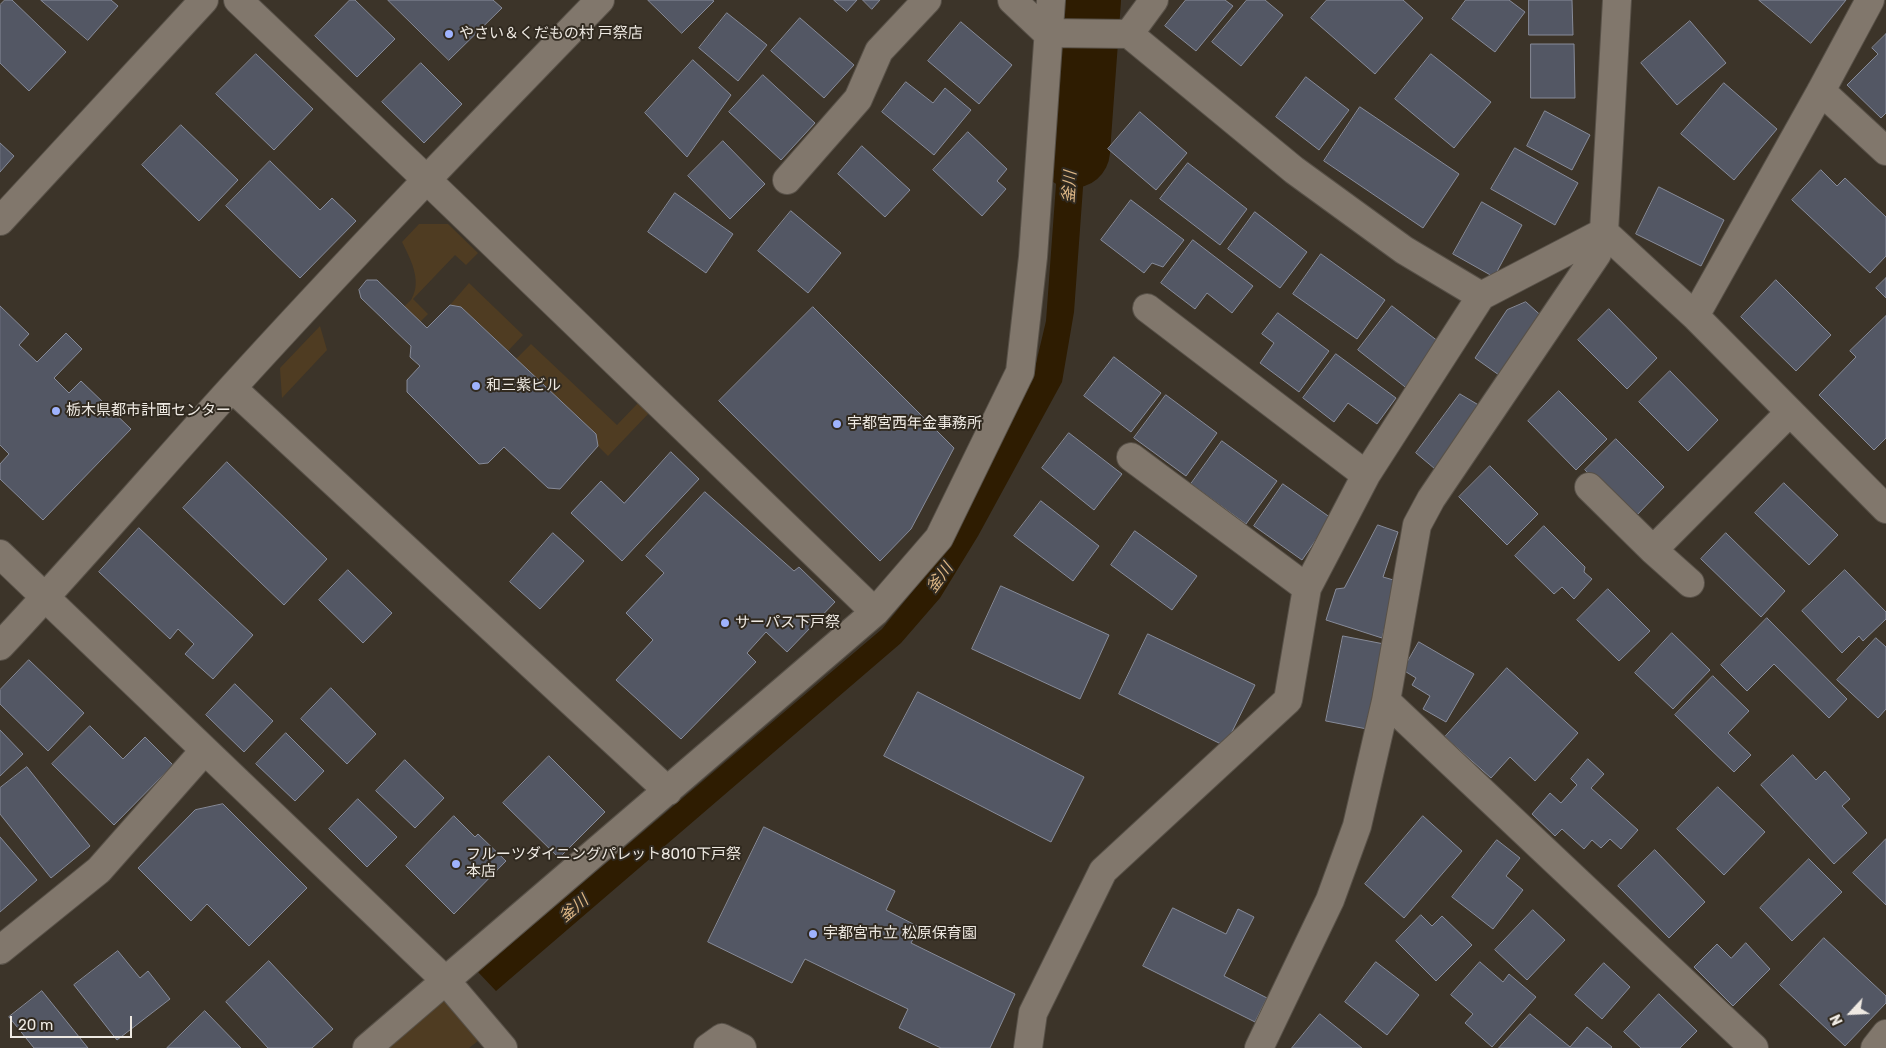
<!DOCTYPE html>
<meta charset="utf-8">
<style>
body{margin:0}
#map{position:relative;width:1886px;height:1048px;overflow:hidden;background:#3c3429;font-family:Rubik,sans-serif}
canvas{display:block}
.north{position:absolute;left:1826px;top:988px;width:50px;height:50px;-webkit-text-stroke:4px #312a20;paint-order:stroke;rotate:245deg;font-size:14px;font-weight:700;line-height:20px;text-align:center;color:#eee9e2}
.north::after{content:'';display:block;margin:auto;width:18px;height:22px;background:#eee9e2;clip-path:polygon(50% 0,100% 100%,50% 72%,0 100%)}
.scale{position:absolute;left:10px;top:1016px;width:122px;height:22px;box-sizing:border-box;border:2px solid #eee9e2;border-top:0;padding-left:6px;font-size:15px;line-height:18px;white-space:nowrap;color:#eee9e2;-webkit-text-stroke:4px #312a20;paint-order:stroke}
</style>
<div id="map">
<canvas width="1886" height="1048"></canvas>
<div class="north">N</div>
<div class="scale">20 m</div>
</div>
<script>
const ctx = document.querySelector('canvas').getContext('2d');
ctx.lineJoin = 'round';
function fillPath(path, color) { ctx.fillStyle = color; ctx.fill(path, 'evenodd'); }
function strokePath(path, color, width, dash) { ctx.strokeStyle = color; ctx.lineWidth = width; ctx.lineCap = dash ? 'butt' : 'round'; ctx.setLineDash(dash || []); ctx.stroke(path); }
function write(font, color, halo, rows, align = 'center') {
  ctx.font = font + ' Rubik,"Noto Sans JP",sans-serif'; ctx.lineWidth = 4; ctx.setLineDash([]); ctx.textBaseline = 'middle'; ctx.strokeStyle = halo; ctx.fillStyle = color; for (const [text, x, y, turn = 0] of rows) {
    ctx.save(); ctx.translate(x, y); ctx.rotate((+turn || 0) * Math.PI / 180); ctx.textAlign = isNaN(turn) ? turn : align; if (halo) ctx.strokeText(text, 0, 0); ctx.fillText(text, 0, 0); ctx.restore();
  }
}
fillPath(new Path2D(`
 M 419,224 L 448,224 L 478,253 L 466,265 L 455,255 L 413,299 L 428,314 L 420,322 L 404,307 C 406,304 411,301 412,298 C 422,280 410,258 402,242 Z
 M 469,283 L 523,335 L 508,351 L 461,307 L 450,305 Z
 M 320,326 L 327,350 L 282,398 L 280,368 Z
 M 531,344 L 617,425 L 638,403 L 649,413 L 608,456 L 598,446 L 596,434 L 516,359 Z
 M 442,997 L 478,1041 L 469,1048 L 383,1048 Z`), '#4f3c22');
fillPath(new Path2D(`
 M 1066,48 L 1093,49 L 1074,312 L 1062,382 L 978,536 L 940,598 L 901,643 L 496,991 L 478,972 L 882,629 L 948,548 L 1033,376 L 1046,321 Z`), '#2e1c01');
strokePath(new Path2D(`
 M 1073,151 L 1084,0`), '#2e1c01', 74);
const building = new Path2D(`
 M 5,0 L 12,0 L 66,52 L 29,91 L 0,63 L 0,5 Z
 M 41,0 L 111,0 L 118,6 L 88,40 Z
 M 350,0 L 355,0 L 395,39 L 357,77 L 315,36 Z
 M 388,0 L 493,0 L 502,8 L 449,60 Z
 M 648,0 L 712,0 L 714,1 L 682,33 Z
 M 834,0 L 857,0 L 847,11 Z
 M 863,0 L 880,0 L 872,9 Z
 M 1186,0 L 1225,0 L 1233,6 L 1196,51 L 1165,26 Z
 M 1247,0 L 1265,0 L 1283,15 L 1241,66 L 1212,42 Z
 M 1327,0 L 1403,0 L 1423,18 L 1375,74 L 1311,18 Z
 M 1466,0 L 1509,0 L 1525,12 L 1495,52 L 1452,19 Z
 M 1529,0 L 1572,0 L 1573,35 L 1529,35 Z
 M 1759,0 L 1846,0 L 1811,43 Z
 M 727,13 L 767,45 L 738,81 L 699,48 Z
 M 800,18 L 854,65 L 824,98 L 771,51 Z
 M 1690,21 L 1726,63 L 1677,105 L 1641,63 Z
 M 961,22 L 1012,65 L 979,104 L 928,61 Z
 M 1886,34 L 1886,113 L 1881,118 L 1847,85 L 1878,54 L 1872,48 Z
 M 1531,44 L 1574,44 L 1575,98 L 1531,98 Z
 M 256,54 L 313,109 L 274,150 L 216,94 Z
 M 1431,54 L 1491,102 L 1454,148 L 1395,99 Z
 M 693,60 L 731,95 L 687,157 L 645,113 Z
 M 421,63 L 462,104 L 424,143 L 382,102 Z
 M 763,75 L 815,123 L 781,160 L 729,112 Z
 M 1306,77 L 1349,110 L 1319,150 L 1276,117 Z
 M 906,82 L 933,103 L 945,88 L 971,110 L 934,155 L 882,112 Z
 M 1724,83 L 1777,129 L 1734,180 L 1681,134 Z
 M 1360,107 L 1459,174 L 1423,228 L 1324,161 Z
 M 1545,111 L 1590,135 L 1572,170 L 1527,146 Z
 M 1140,112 L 1187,153 L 1156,190 L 1108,149 Z
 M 181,125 L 238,180 L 199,221 L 142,165 Z
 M 968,132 L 1007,169 L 997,181 L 1006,189 L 982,216 L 933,170 Z
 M 723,141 L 765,184 L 730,219 L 688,176 Z
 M 0,143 L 14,156 L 0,172 Z
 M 862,146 L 910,190 L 885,217 L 838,174 Z
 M 1515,148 L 1578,183 L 1555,225 L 1491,189 Z
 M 270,161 L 320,210 L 332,198 L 356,221 L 300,278 L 226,206 Z
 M 1188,163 L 1247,209 L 1220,245 L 1160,199 Z
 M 1821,170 L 1837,186 L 1845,178 L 1886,217 L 1886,256 L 1870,273 L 1792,200 Z
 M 1659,187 L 1724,220 L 1701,266 L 1636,234 Z
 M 675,193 L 733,234 L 706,273 L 648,232 Z
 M 1131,200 L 1184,240 L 1163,267 L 1152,263 L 1144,273 L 1101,240 Z
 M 1482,202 L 1522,225 L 1494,277 L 1453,254 Z
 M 791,211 L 841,253 L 808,293 L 758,251 Z
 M 1255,212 L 1307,252 L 1280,288 L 1228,249 Z
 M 1193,240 L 1253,286 L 1232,313 L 1207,293 L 1195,309 L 1161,283 Z
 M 1321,254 L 1385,300 L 1357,339 L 1293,294 Z
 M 1886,278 L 1886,298 L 1876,288 Z
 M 367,280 L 377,280 L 427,328 L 450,305 L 461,307 L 596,434 L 598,446 L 560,489 L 548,488 L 504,447 L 488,463 L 479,464 L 407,392 L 407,380 L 420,366 L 410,357 L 411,346 L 361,298 L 359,290 Z
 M 1776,280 L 1831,335 L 1796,371 L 1741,317 Z
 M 1526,302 L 1547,321 L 1506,380 L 1475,358 L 1507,310 Z
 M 0,306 L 29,334 L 19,345 L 37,362 L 66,333 L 82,349 L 54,378 L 69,393 L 81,381 L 131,429 L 43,520 L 0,479 L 0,464 L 9,454 L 0,445 Z
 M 1392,306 L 1443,345 L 1409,390 L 1358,350 Z
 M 813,307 L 954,448 L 911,529 L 880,561 L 719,401 Z
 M 1609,309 L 1657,358 L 1627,389 L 1578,340 Z
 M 1278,313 L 1329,351 L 1299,392 L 1260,363 L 1274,343 L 1262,334 Z
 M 1886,316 L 1886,438 L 1874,450 L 1819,395 L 1856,357 L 1850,351 Z
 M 1336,354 L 1396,398 L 1377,424 L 1348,403 L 1334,422 L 1303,398 Z
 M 1114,357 L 1161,393 L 1131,432 L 1084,396 Z
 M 1670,371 L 1718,420 L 1688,451 L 1639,402 Z
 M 1559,391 L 1607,439 L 1576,470 L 1528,421 Z
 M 1460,394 L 1487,410 L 1441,474 L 1416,453 Z
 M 1166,395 L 1217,433 L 1186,476 L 1134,438 Z
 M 1069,433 L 1122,474 L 1094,510 L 1042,468 Z
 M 1616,439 L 1664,487 L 1634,518 L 1585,470 Z
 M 1222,441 L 1277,481 L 1246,524 L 1191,484 Z
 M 671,452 L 699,479 L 622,561 L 571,513 L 601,481 L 624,503 Z
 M 227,462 L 327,559 L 284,605 L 183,508 Z
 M 1490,466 L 1538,514 L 1507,545 L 1459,497 Z
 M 1784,483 L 1838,535 L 1809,565 L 1755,513 Z
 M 1283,484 L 1331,518 L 1302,560 L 1254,526 Z
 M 705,492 L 794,571 L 799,567 L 835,602 L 787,652 L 766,632 L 747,653 L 756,662 L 681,739 L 616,680 L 653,640 L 626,613 L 664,573 L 646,556 Z
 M 1041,501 L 1099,546 L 1073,581 L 1014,536 Z
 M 1378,525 L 1398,532 L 1383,577 L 1397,581 L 1382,638 L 1326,620 L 1336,589 L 1344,588 Z
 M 1544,526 L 1585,567 L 1584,572 L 1592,579 L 1574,599 L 1562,587 L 1554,594 L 1515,556 Z
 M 139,528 L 253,635 L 213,679 L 185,654 L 194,644 L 178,629 L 170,639 L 99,572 Z
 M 1135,531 L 1197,576 L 1172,610 L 1111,565 Z
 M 553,533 L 584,561 L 540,609 L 510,582 Z
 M 1726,533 L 1785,591 L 1761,617 L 1701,559 Z
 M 348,570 L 392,613 L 363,643 L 319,600 Z
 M 1845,570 L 1886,612 L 1886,619 L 1863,641 L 1859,636 L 1842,653 L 1802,611 Z
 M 1001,586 L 1109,635 L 1080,699 L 972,649 Z
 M 1608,589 L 1650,631 L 1619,661 L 1577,620 Z
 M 1767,618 L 1847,699 L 1829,718 L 1774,664 L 1747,691 L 1721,665 Z
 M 1672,633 L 1710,670 L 1673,709 L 1635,673 Z
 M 1148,634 L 1255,685 L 1225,746 L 1119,694 Z
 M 1343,636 L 1384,644 L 1367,729 L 1326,721 Z
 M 1876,638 L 1886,647 L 1886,709 L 1878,718 L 1837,680 Z
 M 1419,642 L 1474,674 L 1446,722 L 1423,709 L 1430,696 L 1412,685 L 1416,678 L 1403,670 Z
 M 29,660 L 84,713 L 48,751 L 0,704 L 0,690 Z
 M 1507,668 L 1578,733 L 1535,781 L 1510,757 L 1491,778 L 1445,737 Z
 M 1713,676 L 1749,711 L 1728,733 L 1751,755 L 1734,772 L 1675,715 Z
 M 235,684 L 273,721 L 244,752 L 206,715 Z
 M 331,688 L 376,734 L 347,764 L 301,719 Z
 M 918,692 L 1084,777 L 1051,842 L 884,756 Z
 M 90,726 L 123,759 L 145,737 L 173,765 L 114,825 L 52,764 Z
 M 0,730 L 23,754 L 0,776 Z
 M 286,733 L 324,771 L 295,801 L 256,764 Z
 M 1793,755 L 1816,780 L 1825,771 L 1850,799 L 1842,806 L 1867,833 L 1834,864 L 1761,785 Z
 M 549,756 L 605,812 L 559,858 L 503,803 Z
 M 1588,759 L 1604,774 L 1591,788 L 1638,830 L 1621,849 L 1610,839 L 1601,848 L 1592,840 L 1584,849 L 1562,829 L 1555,836 L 1532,814 L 1550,793 L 1561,803 L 1577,785 L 1571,779 Z
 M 405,760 L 444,798 L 415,828 L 376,791 Z
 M 27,767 L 90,846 L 51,878 L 0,814 L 0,788 Z
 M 1718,787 L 1765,832 L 1724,875 L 1677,829 Z
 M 358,799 L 397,837 L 367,867 L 329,829 Z
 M 223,804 L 307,888 L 249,946 L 207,904 L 191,921 L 138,868 L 195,810 Z
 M 454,816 L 475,837 L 478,834 L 506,861 L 454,914 L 406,866 Z
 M 1423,816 L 1462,851 L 1404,918 L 1365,884 Z
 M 764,827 L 895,891 L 886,910 L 919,927 L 911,943 L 1015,994 L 990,1048 L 941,1048 L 899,1028 L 908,1009 L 805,959 L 792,983 L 708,942 Z
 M 0,837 L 37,880 L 0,912 Z
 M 1886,839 L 1886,905 L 1853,873 Z
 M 1497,840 L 1520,858 L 1506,876 L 1523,890 L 1493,929 L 1452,897 Z
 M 1655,850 L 1705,902 L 1669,938 L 1618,886 Z
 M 1809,859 L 1842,892 L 1792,941 L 1760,908 Z
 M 1173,908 L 1226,934 L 1238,909 L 1254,917 L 1224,976 L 1267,998 L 1255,1022 L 1143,966 Z
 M 1533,910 L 1565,940 L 1527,980 L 1495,950 Z
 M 1421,915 L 1432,926 L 1442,916 L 1472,945 L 1436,981 L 1396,941 Z
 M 1824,938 L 1886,996 L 1886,1003 L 1845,1046 L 1780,985 Z
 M 1746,943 L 1770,969 L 1733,1006 L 1694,967 L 1717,944 L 1731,958 Z
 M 118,951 L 140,978 L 148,971 L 170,999 L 117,1040 L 74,985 Z
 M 269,961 L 333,1029 L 312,1048 L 268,1048 L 226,1002 Z
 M 1376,962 L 1419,995 L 1387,1035 L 1345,1002 Z
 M 1480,962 L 1503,982 L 1509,974 L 1536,997 L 1492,1047 L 1465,1023 L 1473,1014 L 1451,995 Z
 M 1604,963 L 1630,987 L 1602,1019 L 1575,995 Z
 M 42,991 L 88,1048 L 34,1048 L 9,1017 Z
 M 1659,994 L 1697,1031 L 1680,1048 L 1641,1048 L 1624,1032 Z
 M 205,1011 L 241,1048 L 167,1048 Z
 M 1320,1014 L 1362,1048 L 1292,1048 Z
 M 1530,1014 L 1570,1047 L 1587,1027 L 1612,1047 L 1611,1048 L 1499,1048 Z`);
fillPath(building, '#535764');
strokePath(building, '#878b99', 1);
const minor = new Path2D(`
 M 238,0 L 426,179 L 875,612
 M 1012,0 L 1047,33 L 1129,34 L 1294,170 L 1404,250 L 1481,296
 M 1129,34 L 1154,0
 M 1821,91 L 1886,151
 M 787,180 L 858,99 L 879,51 L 927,0
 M 0,221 L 204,0
 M 1147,308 L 1366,475
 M 1695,316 L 1821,91 L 1870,0
 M 232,388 L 668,791
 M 1131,457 L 1307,588
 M 1589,487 L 1653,550 L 1690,583
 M 1653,550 L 1790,412
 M 0,554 L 446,981 L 503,1048
 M 0,646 C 79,562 154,474 231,389 C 351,257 476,128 600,0
 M 1386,701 L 1754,1048
 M 0,950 L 99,870 L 204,751
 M 367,1048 L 875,612 L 939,538 L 1020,372 L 1033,257 L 1051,0
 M 708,1048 L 722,1038 L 742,1048
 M 1028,1048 L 1033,1013 L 1103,871 L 1288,700 L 1307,588 L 1366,475 L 1481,296 L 1604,232 L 1695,316 L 1886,509
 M 1259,1048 L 1330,900 L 1357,826 L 1386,701 L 1417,525 L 1431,499 L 1597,254 L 1604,232 L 1617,0
 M 1875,1048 L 1886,1034`);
strokePath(minor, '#585148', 30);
strokePath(minor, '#81776c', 28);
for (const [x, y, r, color] of [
 [449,34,5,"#9fb3fd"],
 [476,386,5,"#9fb3fd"],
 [56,411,5,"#9fb3fd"],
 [837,424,5,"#9fb3fd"],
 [725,623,5,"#9fb3fd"],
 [456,864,5,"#9fb3fd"],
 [813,934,5,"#9fb3fd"]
]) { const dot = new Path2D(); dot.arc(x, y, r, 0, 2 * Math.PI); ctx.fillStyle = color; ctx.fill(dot); strokePath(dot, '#312a20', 2); }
write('15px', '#eee9e2', '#312a20', [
 ["やさい＆くだもの村 戸祭店",459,34],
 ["和三紫ビル",486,386],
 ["栃木県都市計画センター",66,411],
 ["宇都宮西年金事務所",847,424],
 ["サーパス下戸祭",735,623],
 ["フルーツダイニングパレット8010下戸祭",466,855],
 ["本店",466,872],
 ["宇都宮市立 松原保育園",823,934]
], 'left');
write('italic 16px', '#deb785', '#312a20', [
 ["釜川",1070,187,-86],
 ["釜川",940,578,-54],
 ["釜川",574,909,-40]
]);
</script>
